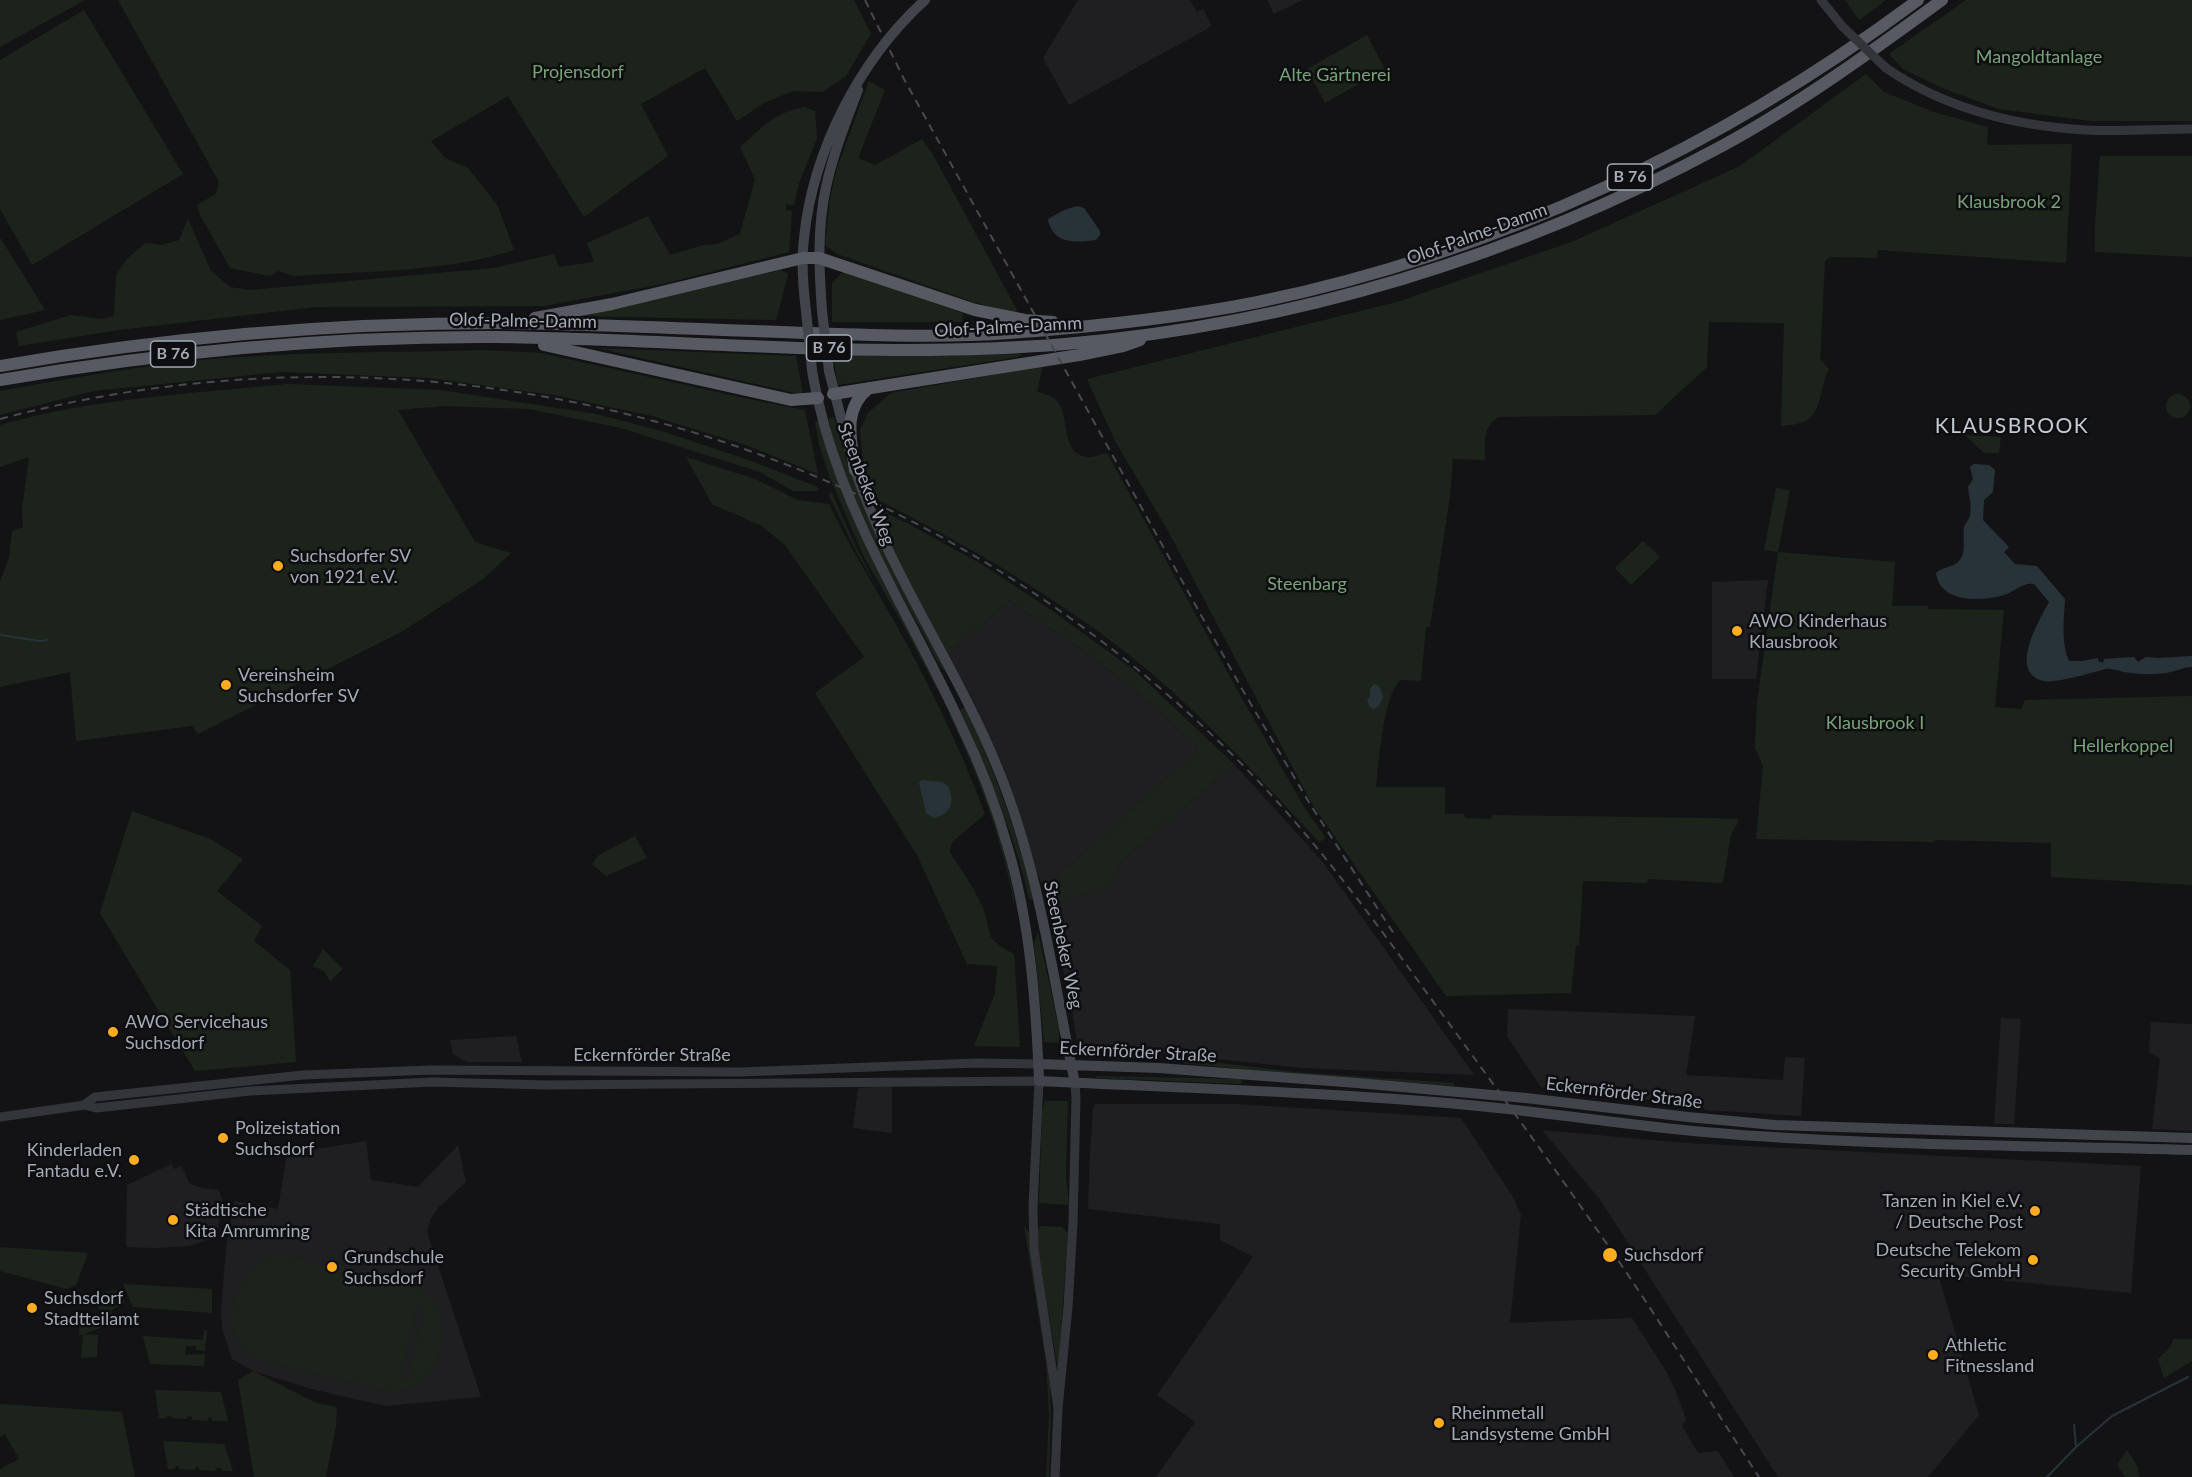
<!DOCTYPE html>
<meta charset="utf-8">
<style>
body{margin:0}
canvas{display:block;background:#131315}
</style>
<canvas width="2192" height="1477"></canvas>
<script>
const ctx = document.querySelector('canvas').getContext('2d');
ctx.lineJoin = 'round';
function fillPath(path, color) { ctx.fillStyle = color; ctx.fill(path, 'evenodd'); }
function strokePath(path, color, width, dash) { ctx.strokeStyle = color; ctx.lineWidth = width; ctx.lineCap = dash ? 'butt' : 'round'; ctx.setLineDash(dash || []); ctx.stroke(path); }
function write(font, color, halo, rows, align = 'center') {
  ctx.font = font + ' Lato,sans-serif'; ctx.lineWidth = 5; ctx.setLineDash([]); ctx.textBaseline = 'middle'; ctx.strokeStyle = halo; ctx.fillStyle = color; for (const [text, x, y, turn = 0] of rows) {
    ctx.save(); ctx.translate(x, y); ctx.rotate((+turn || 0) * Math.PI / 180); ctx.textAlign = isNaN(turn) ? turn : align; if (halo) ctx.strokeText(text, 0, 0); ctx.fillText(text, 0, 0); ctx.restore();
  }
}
fillPath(new Path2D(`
 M 1078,0 L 1190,0 L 1197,12 L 1203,9 L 1212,26 L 1069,105 L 1043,58 Z
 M 1267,0 L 1303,0 L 1274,14 Z
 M 1768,580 L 1756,679 L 1712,679 L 1712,582 Z
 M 1009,600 L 1094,658 L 1158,710 L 1199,749 L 1044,889 L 1033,863 L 1002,766 L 974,703 L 948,654 Z
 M 1234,764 L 1322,861 L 1474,1075 L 1303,1068 L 1159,1053 L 1092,1050 L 1077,1042 L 1068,984 L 1058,956 L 1053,936 L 1055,929 L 1048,905 L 1111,886 L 1117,865 Z
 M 1508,1009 L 1695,1016 L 1686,1075 L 1783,1080 L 1785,1057 L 1805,1058 L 1801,1116 L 1706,1110 L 1697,1103 L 1614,1097 L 1541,1087 L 1507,1036 Z
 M 2001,1018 L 2021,1019 L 2014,1124 L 1994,1124 Z
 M 2151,1022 L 2192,1024 L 2192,1131 L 2152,1129 L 2160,1058 L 2149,1052 Z
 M 516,1036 L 522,1062 L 467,1062 L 453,1054 L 450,1040 Z
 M 892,1086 L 892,1133 L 853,1128 L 858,1088 Z
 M 1095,1104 L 1234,1104 L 1461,1118 L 1513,1197 L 1521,1215 L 1510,1323 L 1632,1318 L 1666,1371 L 1676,1392 L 1686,1419 L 1682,1426 L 1698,1453 L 1718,1451 L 1734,1477 L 1156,1477 L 1195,1422 L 1157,1395 L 1253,1257 L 1220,1240 L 1220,1224 L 1088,1209 L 1090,1155 L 1093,1108 Z
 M 1542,1130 L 1685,1143 L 2141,1166 L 2131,1293 L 1938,1274 L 1979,1415 L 1928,1477 L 1778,1477 L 1601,1201 Z
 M 366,1141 L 371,1180 L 418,1187 L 458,1145 L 466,1182 L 438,1208 L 430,1220 L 427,1232 L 481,1397 L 385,1406 L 312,1389 L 253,1371 L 232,1359 L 222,1328 L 221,1309 L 226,1249 L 234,1201 L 278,1209 L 288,1147 L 311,1150 Z
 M 171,1164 L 174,1169 L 182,1166 L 189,1183 L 201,1188 L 219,1190 L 223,1203 L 216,1237 L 189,1246 L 154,1248 L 126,1247 L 127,1185 Z`), '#1f1f22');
fillPath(new Path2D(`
 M 0,0 L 85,0 L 0,47 Z
 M 118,0 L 854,0 L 871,34 L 846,76 L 822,92 L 793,91 L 764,103 L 737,121 L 705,68 L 641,104 L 668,156 L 584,217 L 508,96 L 431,141 L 445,158 L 468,168 L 498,206 L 514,250 C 448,272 364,271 294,276 L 278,271 L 270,276 L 230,268 L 200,215 L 197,205 L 216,194 L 219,182 Z
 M 1845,0 L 1886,0 L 1859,20 Z
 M 1966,0 L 2192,0 L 2192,121 L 2091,121 L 1999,109 L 1942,88 L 1903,69 L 1889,54 Z
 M 84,10 L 183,174 L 32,265 L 0,209 L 0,60 Z
 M 1367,35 L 1385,69 L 1325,103 L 1307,69 Z
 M 1866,74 L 1884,92 L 1934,112 L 1988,127 L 1987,145 L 2072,144 L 2066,263 L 1878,250 L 1877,258 L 1830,257 L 1825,261 L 1820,359 L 1829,369 C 1820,383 1823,413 1805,421 C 1798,425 1788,425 1781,426 L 1784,323 L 1709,322 L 1707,367 L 1655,415 L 1499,417 C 1482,426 1485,443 1485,460 L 1453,459 L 1450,496 L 1430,627 L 1426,627 L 1421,681 L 1400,680 C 1383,697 1379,762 1376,787 L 1445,787 L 1445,814 L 1464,814 L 1465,818 L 1491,819 L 1492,815 L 1706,818 L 1738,819 L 1738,823 L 1731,834 L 1723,883 L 1648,879 L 1647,883 L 1583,881 L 1579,945 L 1576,945 L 1571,993 L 1446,996 L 1312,804 L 1167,529 L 1115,441 L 1087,379 L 1397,302 L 1574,241 L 1740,166 Z
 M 869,81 L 885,90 L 858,158 L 875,165 L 922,139 L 932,153 L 1017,310 L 1016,313 L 976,303 L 837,254 L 825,245 L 830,198 L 837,168 Z
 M 804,107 L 815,111 L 817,138 L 799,183 L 794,205 L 786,204 L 786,210 L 792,211 L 789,252 L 667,283 L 544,306 L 315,307 L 119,330 L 19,346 L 16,332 L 71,315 L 102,319 L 114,316 L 116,275 L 127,259 L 145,243 L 162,245 L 179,240 L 188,219 L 211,271 L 230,287 L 250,290 L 494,268 L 554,254 L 559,267 L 594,262 L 587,243 L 648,216 L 670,255 L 704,245 L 717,244 L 740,234 L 755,179 L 740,147 C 760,129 777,111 804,107 Z
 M 2100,156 L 2192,156 L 2192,257 L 2095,252 L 2095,224 Z
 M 0,238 L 3,242 L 45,310 L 0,320 Z
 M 781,270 L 788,274 L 776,320 L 575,316 Z
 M 844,271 L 963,313 L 962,322 L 832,322 L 832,283 Z
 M 597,348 L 796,356 L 803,394 L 800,394 Z
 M 485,350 L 541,353 L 753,400 L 805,410 L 818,474 L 746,445 L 652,416 L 554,395 L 429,378 L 281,372 L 93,391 L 0,415 L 0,391 C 70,378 141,366 212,359 C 303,351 394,353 485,350 Z
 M 1023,354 L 1018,357 L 838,385 L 833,356 Z
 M 1043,366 L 1037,391 C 1043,394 1054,396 1058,402 C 1070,417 1060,455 1088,457 C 1093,458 1101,454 1107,453 L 1240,695 L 1304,807 L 1326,838 L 1319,842 C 1264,783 1210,723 1149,671 C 1066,602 971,547 876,499 L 863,461 L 860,430 L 868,413 L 891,393 Z
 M 287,384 L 440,390 L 596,414 L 665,432 L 746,459 L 818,487 L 818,491 L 793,491 L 760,472 L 668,443 L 621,428 L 529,409 L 444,406 L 398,410 L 475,542 L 511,553 L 483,579 L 403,631 L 198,734 L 192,726 L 76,741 L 70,672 L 0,687 L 0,581 L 9,558 L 12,531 L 23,527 L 22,509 L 29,457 L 0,467 L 0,425 C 93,398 191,394 287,384 Z
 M2166 406a12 12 0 1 1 24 0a12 12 0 1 1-24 0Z
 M 834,417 L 848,464 L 947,674 C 935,662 928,641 919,626 C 882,560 847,493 828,419 Z
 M 818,421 L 842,493 L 859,533 L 948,707 L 947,708 L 901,621 L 864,557 L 830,478 L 819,444 L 815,422 Z
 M 1965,435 L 2001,437 L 1999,453 L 1984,453 Z
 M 686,457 L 755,479 L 798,500 L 829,504 C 847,543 870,578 891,616 C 927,679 959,745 985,814 L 952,842 L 950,852 C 960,869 974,887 982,906 C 994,934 980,936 1014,954 L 1020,1047 L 974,1046 L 995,993 L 997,966 L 967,964 L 917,855 L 815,693 L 864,657 L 785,545 L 762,526 L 712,504 Z
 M 1776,488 L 1790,490 L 1778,552 L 1895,562 L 1892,606 L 1928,606 L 1929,609 L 2004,610 L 1995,707 L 2021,709 L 2025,700 L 2192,696 L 2192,885 L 2051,877 L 2051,843 L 1935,840 L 1935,842 L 1756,839 L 1763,766 L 1755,748 L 1757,703 L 1778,552 L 1764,550 Z
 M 830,492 L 832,493 L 854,543 L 878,589 L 859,557 L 829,496 Z
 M 875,508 L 907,523 L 983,565 L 1048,608 L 1134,670 L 1234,764 L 1117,865 L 1112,886 L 1048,905 L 1044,889 L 1199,749 L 1158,710 L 1094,658 L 1009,600 L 948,654 L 890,545 Z
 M 1643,541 L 1660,557 L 1631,585 L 1615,568 Z
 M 965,707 C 994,769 1018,833 1033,900 L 1029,899 C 1016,837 986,768 960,710 Z
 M 951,713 C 981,774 1004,837 1015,903 L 1014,904 C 1002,837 978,775 949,714 Z
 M 132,811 L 210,839 L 243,859 L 217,891 L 262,926 L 254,941 L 290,970 L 296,1062 L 195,1071 L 100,913 Z
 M 635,836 L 647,858 L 606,876 L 592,864 L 599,855 Z
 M 1038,932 L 1059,1028 L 1059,1043 L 1044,1042 L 1034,943 Z
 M 323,949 L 343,969 L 330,981 L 324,971 L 313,966 Z
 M 1103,1054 L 1150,1055 L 1153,1058 L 1093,1058 L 1093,1055 Z
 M 1161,1056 L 1295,1072 L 1454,1083 L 1454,1086 L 1257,1071 L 1175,1062 Z
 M 1096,1076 L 1240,1079 L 1242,1082 L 1240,1084 L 1097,1078 Z
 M 1045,1101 L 1068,1101 L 1066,1177 L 1069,1205 L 1039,1203 L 1042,1113 Z
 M 1024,1226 L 1029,1232 L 1050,1387 L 1051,1415 L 1049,1477 L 1046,1477 L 1049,1415 L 1046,1362 Z
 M 1041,1226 L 1062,1227 L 1068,1233 L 1058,1370 L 1037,1241 L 1038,1229 Z
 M 0,1247 L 88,1253 L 76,1285 L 67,1289 L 0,1271 Z
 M 271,1255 L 281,1255 L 414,1287 C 465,1305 443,1395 389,1391 L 256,1359 C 212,1335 235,1273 271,1255 ZM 417,1305 L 426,1307 L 408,1379 L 400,1377 Z
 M 123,1284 L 212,1289 L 212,1313 L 133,1307 Z
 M 118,1290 L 125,1303 L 111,1310 L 113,1316 L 110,1317 L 86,1298 L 87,1295 Z
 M 80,1310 L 96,1320 L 103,1327 L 84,1334 L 98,1335 L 97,1357 L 81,1358 L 83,1335 L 79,1335 Z
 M 204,1330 L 207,1330 L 205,1351 L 196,1350 L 196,1346 L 186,1346 L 185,1355 L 205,1354 L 204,1366 L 150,1364 L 143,1336 L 203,1340 Z
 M 2173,1339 L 2192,1339 L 2192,1361 L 2164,1378 L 2158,1359 L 2171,1346 Z
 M 253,1371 L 316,1403 L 337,1407 L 336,1426 L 326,1477 L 254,1477 L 238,1380 Z
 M 155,1390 L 221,1392 L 228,1421 L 212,1421 L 212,1418 L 208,1418 L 208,1421 L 192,1420 L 192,1417 L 188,1416 L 187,1419 L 172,1418 L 171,1416 L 167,1416 L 167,1418 L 159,1418 Z
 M 0,1404 L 122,1412 L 135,1477 L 0,1477 L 0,1469 L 19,1459 L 5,1434 L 0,1437 Z
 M 163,1441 L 224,1444 L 233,1471 L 222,1471 L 222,1468 L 216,1468 L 215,1471 L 199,1470 L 199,1467 L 196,1467 L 195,1470 L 179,1469 L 179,1466 L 176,1466 L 175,1469 L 168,1469 Z
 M 2127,1450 L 2139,1469 L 2137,1470 L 2140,1477 L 2125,1477 L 2117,1465 Z`), '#1b231b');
fillPath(new Path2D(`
 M 1077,206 L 1084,208 L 1100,231 L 1100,235 L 1096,240 C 1076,243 1052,244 1048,219 L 1064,210 Z
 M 1974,464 L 1989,465 L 1995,470 L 1993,492 L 1984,500 L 1983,520 L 2009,547 L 2004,552 L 2015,564 L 2037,566 L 2065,599 C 2064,619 2061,643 2069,661 L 2082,661 L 2098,658 L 2098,661 L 2103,663 L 2104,659 L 2134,657 L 2138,662 L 2146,657 L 2158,658 L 2192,656 L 2192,667 C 2182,667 2175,672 2165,673 C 2153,675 2136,674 2124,672 C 2118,671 2112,668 2106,669 C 2095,672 2053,684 2044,681 C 2007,673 2040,619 2049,602 L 2034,584 C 2022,582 2015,592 2004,595 C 1980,602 1940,603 1936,573 C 1943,567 1952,567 1957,563 C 1968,554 1962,539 1964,527 C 1966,522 1969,520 1970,515 C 1972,506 1969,496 1968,487 L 1973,479 L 1970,467 Z
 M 1374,684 L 1379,686 L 1383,697 L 1379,706 L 1374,709 L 1370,707 L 1367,701 L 1370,696 L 1370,689 Z
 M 922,780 L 942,782 L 948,786 C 955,802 952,813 934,818 L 926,813 L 919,783 Z`), '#283239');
strokePath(new Path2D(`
 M 0,635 L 40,641 L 47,640
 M 2074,1425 L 2076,1446
 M 2047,1477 L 2076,1447 L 2112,1416 L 2188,1377`), '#283239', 2);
strokePath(new Path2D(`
 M 1821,0 L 1842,26
 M 1886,68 C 1946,109 2014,126 2086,130 C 2121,132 2157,129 2192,129
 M 84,1105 L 96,1108 L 250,1091 L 432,1082 L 547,1085 L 1039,1081 L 1033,1206 L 1034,1249 L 1058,1408
 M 0,1117 L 78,1106 L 84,1105 L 95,1097 L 303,1075 L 431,1070 L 740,1072 L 976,1063 L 1038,1064
 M 1055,1477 L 1058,1408 L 1068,1307 L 1073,1223 L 1076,1098 L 1075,1083`), '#33353a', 9);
strokePath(new Path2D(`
 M 806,311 C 803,287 801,262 804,238 C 813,150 860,59 925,0
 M 822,311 C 819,270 817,228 826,187 C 833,154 846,121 858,90
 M 812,370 C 815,390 820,409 825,428 C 855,534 916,626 961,725 C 980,764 996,805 1008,848 C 1030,923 1036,1003 1039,1081 C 1182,1088 1325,1092 1468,1105 C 1547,1112 1625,1125 1704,1132 C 1866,1146 2030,1145 2192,1150
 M 829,371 L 849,449
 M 853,464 C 888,571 956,665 998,769 C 1039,869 1053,978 1075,1083
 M 1038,1064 L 1159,1068 L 1357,1083 L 1526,1098 L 1688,1117 L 1775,1125 L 2192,1138`), '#41444a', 10);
strokePath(new Path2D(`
 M 535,318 L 612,304 L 803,258 L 819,258 L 975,310 L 1025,320 L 1053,322
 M 544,345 L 791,400 L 818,398
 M 0,366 C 167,337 329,323 499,323 C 602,324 706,330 809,333 C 875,335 943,338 1009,333 C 1091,327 1178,318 1258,302 C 1499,252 1721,147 1918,0
 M 0,380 C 164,352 329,336 496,337 C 685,339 875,360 1065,344 C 1295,324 1518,256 1722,146 C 1799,104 1871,52 1942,0
 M 833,394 L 1079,355 L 1123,346 L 1140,340
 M 855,470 C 851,440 842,409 869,388`), '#575a62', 12);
strokePath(new Path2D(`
 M 865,0 L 904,79 L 1242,689 L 1310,804 L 1396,937
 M 0,419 C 457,298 939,444 1262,785 C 1334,862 1394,948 1456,1033 C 1502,1096 1548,1159 1593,1224 C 1651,1306 1704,1393 1759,1477`), '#46494f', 2, [8, 6]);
strokePath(new Path2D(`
 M 1842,26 L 1886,68`), '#33353a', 9);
strokePath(new Path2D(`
 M 806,311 L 812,370
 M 822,311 L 829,371`), '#41444a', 10);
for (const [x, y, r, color] of [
 [278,566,6,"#ffac20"],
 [1737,631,6,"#ffac20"],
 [226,685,6,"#ffac20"],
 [113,1032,6,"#ffac20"],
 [223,1138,6,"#ffac20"],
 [134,1160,6,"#ffac20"],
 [2035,1211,6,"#ffac20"],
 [173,1220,6,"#ffac20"],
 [1610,1255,8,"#ffac20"],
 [2033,1260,6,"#ffac20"],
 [332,1267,6,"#ffac20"],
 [32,1308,6,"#ffac20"],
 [1933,1355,6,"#ffac20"],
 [1439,1423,6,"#ffac20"]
]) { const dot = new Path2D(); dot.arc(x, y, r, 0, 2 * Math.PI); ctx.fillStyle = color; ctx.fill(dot); strokePath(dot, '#0e0e10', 2); }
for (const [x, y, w] of [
 [1630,177,45],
 [829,348,45],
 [173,354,45]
]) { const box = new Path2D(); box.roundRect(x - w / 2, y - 13, w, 26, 4.5); ctx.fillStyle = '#0e0e10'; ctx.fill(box); strokePath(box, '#a3aab6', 1.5); }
write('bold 16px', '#a3aab6', null, [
 ["B 76",1630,177],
 ["B 76",829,348],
 ["B 76",173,354]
]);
write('18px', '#78a379', '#0e0e10', [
 ["Mangoldtanlage",2039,57],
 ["Projensdorf",578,72],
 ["Alte Gärtnerei",1335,75],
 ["Klausbrook 2",2009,202],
 ["Steenbarg",1307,584],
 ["Klausbrook I",1875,723],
 ["Hellerkoppel",2123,746]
]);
write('18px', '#a3aab6', '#0e0e10', [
 ["Olof-Palme-Damm",1477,234,-20],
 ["Olof-Palme-Damm",523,321,1],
 ["Olof-Palme-Damm",1008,327,-3],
 ["Steenbeker Weg",866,484,69],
 ["Steenbeker Weg",1063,945,78],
 ["Eckernförder Straße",1138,1052,3],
 ["Eckernförder Straße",652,1055],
 ["Eckernförder Straße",1624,1093,7]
]);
write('18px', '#a3aab6', '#0e0e10', [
 ["Suchsdorfer SV",290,556],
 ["von 1921 e.V.",290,577],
 ["AWO Kinderhaus",1749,621],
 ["Klausbrook",1749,642],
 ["Vereinsheim",238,675],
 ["Suchsdorfer SV",238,696],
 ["AWO Servicehaus",125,1022],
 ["Suchsdorf",125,1043],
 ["Polizeistation",235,1128],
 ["Suchsdorf",235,1149],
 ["Kinderladen",122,1150,"right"],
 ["Fantadu e.V.",122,1171,"right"],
 ["Tanzen in Kiel e.V.",2023,1201,"right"],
 ["/ Deutsche Post",2023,1222,"right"],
 ["Städtische",185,1210],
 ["Kita Amrumring",185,1231],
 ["Deutsche Telekom",2021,1250,"right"],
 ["Security GmbH",2021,1271,"right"],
 ["Suchsdorf",1624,1255],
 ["Grundschule",344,1257],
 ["Suchsdorf",344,1278],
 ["Suchsdorf",44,1298],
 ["Stadtteilamt",44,1319],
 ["Athletic",1945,1345],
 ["Fitnessland",1945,1366],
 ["Rheinmetall",1451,1413],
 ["Landsysteme GmbH",1451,1434]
], 'left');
ctx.letterSpacing = '1.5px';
write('21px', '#c4c9d2', '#0e0e10', [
 ["KLAUSBROOK",2012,426]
]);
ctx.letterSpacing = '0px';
</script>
